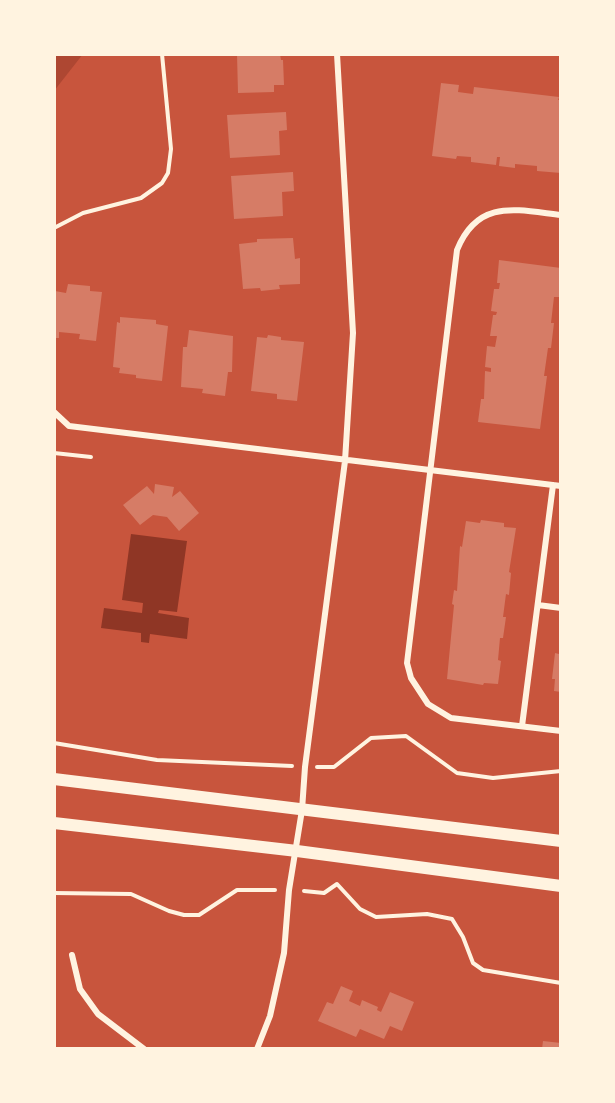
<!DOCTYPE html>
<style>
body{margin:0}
#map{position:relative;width:615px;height:1103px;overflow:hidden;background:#c8553d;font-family:"DejaVu Sans",sans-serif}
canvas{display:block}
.frame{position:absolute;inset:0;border:56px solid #fff3e0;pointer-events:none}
</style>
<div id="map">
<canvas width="615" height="1103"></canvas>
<div class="frame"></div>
</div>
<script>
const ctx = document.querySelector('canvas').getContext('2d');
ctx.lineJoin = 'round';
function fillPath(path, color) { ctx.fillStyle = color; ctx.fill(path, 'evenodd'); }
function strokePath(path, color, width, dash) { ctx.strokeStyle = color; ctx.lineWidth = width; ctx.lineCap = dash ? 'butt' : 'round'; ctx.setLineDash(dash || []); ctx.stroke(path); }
fillPath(new Path2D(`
 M 54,54 L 83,54 L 54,91 Z`), '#ae4732');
fillPath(new Path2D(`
 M 131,534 L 187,541 L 177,612 L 159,610 L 158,613 L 189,618 L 187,639 L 150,634 L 149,643 L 141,642 L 141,633 L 101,628 L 104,608 L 142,613 L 143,603 L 122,600 Z`), '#8f3625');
fillPath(new Path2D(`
 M 237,54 L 280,54 L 281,60 L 283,60 L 284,85 L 274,85 L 274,92 L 238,93 Z
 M 441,83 L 459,85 L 458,92 L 473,94 L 474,87 L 559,97 L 558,100 L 561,100 L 561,173 L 537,171 L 537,166 L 515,164 L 515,168 L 499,166 L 500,157 L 497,157 L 496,165 L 471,162 L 471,157 L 457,156 L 456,159 L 432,156 Z
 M 286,112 L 287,130 L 279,131 L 280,155 L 230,158 L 227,115 Z
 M 293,172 L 294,191 L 282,192 L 283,216 L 234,219 L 231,176 Z
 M 293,238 L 295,259 L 300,258 L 300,284 L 279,285 L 280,289 L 261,291 L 260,288 L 243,289 L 239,244 L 257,242 L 257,239 Z
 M 499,260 L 561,268 L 559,297 L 554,297 L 551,323 L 554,323 L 551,348 L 548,348 L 544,376 L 547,376 L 540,429 L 478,422 L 481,399 L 484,399 L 485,371 L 491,372 L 491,368 L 485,367 L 487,346 L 495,347 L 497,336 L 490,336 L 493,315 L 496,315 L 497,312 L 491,311 L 494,289 L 499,289 L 500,283 L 497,283 Z
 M 68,284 L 90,286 L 90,291 L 102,292 L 96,341 L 79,339 L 80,334 L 59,332 L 59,338 L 54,338 L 55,291 L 66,293 Z
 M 120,317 L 156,320 L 156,324 L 168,326 L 162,381 L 136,378 L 136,375 L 119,373 L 120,368 L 113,367 L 117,322 L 120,323 Z
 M 189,330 L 233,336 L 232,372 L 228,372 L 225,396 L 202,393 L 203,389 L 181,387 L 183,347 L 187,347 Z
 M 268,335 L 281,337 L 281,340 L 304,342 L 297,401 L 277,399 L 277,394 L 251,391 L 257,337 L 267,338 Z
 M 155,484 L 174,487 L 172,497 L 180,491 L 199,513 L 179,531 L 167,517 L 153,515 L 140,525 L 123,505 L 147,486 L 154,494 Z
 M 481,520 L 504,523 L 504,527 L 516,528 L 509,572 L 511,573 L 509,595 L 506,594 L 503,617 L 506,617 L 503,638 L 500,638 L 498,660 L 501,661 L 498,684 L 484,683 L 483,685 L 447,679 L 454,605 L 452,604 L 454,590 L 457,591 L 460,546 L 462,547 L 466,521 L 480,523 Z
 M 559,646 L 561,646 L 561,692 L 554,691 L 555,679 L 552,679 L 555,653 L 559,654 Z
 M 341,986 L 353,991 L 349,1001 L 360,1006 L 362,1000 L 378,1007 L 377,1010 L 381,1012 L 390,992 L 414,1002 L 402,1031 L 390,1026 L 384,1039 L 360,1029 L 356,1037 L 318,1021 L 327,1002 L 333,1004 Z
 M 543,1041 L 561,1043 L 561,1049 L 542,1049 Z`), '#d67c66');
strokePath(new Path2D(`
 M 54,228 L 83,213 L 141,198 L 162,183 L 168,173 L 171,149 L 162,54
 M 54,453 L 91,457
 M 54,743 L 157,760 L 292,766
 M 317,767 L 334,767 L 371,738 L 406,736 L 457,773 L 493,778 L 561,771
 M 304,891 L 324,893 L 337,884 L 360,909 L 376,917 L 427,914 L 452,919 L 463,937 L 473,963 L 483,970 L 561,983
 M 54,893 L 131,894 L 169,911 L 184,915 L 199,915 L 237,890 L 275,890`), '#fff3e0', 4);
strokePath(new Path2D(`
 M 561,215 C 517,210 478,198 457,250 L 407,663 L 411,678 L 428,704 L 451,718 L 561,731
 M 54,412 L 69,426 L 561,486
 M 538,605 L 561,608
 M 522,726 L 553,485
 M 72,955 L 80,989 L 98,1014 L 144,1049
 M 257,1049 L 270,1016 L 284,953 L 289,890 L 302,810 L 305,767 L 345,461 L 353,333 L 337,54`), '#fff3e0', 6);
strokePath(new Path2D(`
 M 54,779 L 561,841
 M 54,823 L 297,851 L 561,886`), '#fff3e0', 12);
</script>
